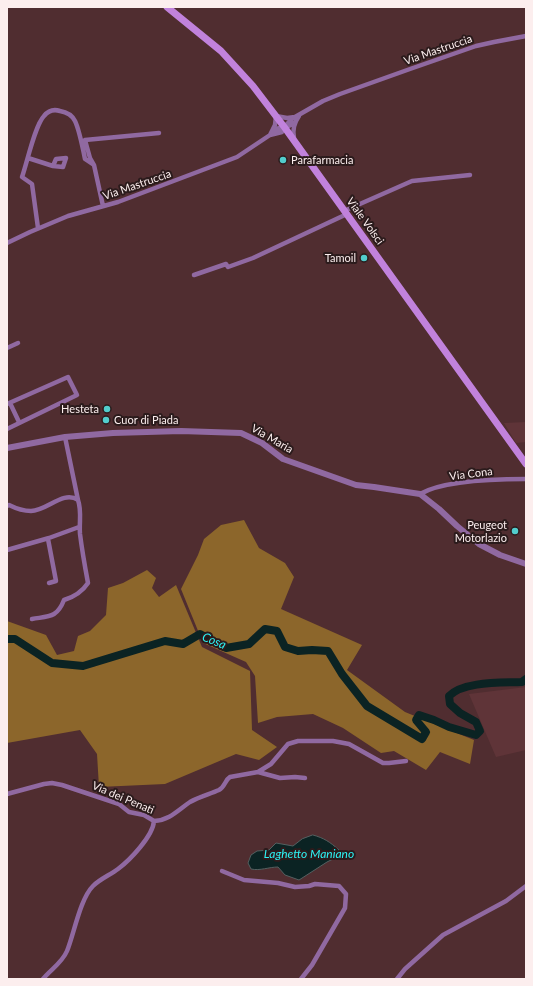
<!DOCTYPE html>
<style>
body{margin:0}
#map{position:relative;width:533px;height:986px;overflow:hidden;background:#502d30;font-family:Lato,sans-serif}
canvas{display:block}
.frame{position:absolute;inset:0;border:8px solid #fceeee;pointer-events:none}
</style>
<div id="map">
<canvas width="533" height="986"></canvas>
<div class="frame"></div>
</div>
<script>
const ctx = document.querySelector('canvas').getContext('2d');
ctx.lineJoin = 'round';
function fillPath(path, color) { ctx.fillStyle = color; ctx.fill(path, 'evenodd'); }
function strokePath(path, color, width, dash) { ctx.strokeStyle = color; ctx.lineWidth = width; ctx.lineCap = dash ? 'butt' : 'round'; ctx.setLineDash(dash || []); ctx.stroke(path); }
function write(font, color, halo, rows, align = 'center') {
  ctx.font = font + ' Lato,sans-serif'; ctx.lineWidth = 4; ctx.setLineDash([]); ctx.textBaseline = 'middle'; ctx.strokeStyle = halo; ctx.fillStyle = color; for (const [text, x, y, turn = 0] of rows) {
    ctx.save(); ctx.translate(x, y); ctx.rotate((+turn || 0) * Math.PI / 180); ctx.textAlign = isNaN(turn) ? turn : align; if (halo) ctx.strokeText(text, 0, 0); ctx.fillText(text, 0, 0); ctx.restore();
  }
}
fillPath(new Path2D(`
 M 526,422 L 526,442 L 516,443 L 504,423 Z
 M 526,687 L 526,750 L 496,757 L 469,694 Z`), '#5f3438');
fillPath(new Path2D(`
 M 244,520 L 259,548 L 285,563 L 294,577 L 281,609 L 362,645 L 347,670 L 405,712 L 474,740 L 470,764 L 440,752 L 426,770 L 394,751 L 381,753 L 343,728 L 313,714 L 277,717 L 258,723 L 255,676 L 246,662 L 203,643 L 181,589 L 198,555 L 204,539 L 221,525 Z
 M 147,570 L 156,578 L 152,588 L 159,597 L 176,585 L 202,647 L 250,671 L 252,730 L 277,747 L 259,760 L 236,754 L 165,784 L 99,787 L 97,754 L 80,730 L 7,743 L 7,621 L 46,635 L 57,655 L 74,651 L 78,636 L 90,631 L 106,615 L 108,588 L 123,583 Z`), '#8c662b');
const water = new Path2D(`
 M 313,835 C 324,838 330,842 339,850 L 337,857 L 327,862 L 299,880 L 285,875 L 278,867 C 269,867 260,871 251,869 L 248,863 L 251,855 L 257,851 L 269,850 L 276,843 L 293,846 L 302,839 Z`);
fillPath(water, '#0b2323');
strokePath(water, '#536060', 1);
strokePath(new Path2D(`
 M 7,639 L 15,639 L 52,663 L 83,666 L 165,641 L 183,644 L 200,634 L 226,648 L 249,644 L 265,629 L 277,631 L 285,647 L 298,651 L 312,650 L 328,651 L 342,674 L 367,706 L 422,739 L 426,732 L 416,720 L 419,715 L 434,720 L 449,727 L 476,735 L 480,731 L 476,722 L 460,713 L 450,704 L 449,696 C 464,681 501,683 522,682 L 526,679`), '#0b2323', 8);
strokePath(new Path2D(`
 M 274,131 L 279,128 L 284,127 L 293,118
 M 270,135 L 282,132 L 285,128 L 294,123
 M 294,138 C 292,129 294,123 299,116
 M 28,158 L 53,166 L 56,159 L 66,158 L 63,167 L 53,166
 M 94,165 L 90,158 L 85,140 L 159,133
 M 344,211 L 412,181 L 470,175
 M 38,228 L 32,184 L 22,177 C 27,163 35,125 44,116 C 48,111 54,109 60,111 C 66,112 72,115 75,121 C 79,129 83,149 85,159 L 94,165 L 103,206
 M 7,243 L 30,232 L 68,216 L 118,202 L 237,157 L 270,135 L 275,125 L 276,116 L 287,118 L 295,117 L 323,101 L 340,94 L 410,69 L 476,46 L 494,42 L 526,36
 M 194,275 L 226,264 L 228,267 L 253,258 L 347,214
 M 7,348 L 18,343
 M 10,403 L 19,422
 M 7,404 L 68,377 L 77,395 L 7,429
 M 65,437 L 78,500
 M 420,494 C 444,480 497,479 526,479
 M 7,506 L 9,505 C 15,508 23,511 31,511 C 47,511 63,490 78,500 C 82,511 79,522 80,534 C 82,550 85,567 88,583 C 82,592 74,597 64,600 C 57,618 49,616 32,619
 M 48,539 L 56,581 L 49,583
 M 7,550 L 49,538 L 79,527
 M 258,772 L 280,778 L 295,777 L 305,778
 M 7,794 L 44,784 L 52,783 L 62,785 L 119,804 L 129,812 L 144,815 L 154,821 C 153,836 130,860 118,869 C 110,875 100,879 93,886 C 80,899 74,934 67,951 C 62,963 50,970 43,979
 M 154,821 C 170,820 178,810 190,802 C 199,797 210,794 219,790 C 225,787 225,780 230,777 L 258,772 L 271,764 L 288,744 L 298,741 L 333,741 L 349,744 L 383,763 L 389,763 L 406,761
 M 222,871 L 244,880 L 278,883 L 295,887 L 309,886 L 315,884 L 339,886 L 346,894 L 345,908 L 312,965 L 301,979
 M 397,979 L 405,969 L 443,935 L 506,901 L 526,886`), '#9069a1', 4.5);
strokePath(new Path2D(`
 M 7,448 L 65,437 L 113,433 L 181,431 L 241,433 L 262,443 L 283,459 L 356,485 L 374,487 L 420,494 L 439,509 L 457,526 L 479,544 L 500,555 L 526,564`), '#9069a1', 6);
strokePath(new Path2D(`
 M 167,7 L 221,51 L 253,86 L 285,128 L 526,464`), '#c182dc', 7);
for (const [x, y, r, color] of [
 [283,160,4,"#52cdcd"],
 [364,258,4,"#52cdcd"],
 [107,409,4,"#52cdcd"],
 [106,420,4,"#52cdcd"],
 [515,531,4,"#52cdcd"]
]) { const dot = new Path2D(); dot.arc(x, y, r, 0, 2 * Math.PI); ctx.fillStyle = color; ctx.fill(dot); strokePath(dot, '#2b1b1c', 1.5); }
write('11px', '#fceeee', '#2b1b1c', [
 ["Via Mastruccia",438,50,-19],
 ["Via Mastruccia",137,185,-19],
 ["Viale Volsci",365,221,54],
 ["Via Maria",272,439,30],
 ["Via Cona",471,474,-7],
 ["Via dei Penati",123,798,23]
]);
write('11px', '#fceeee', '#2b1b1c', [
 ["Parafarmacia",291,160,"left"],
 ["Tamoil",356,258],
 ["Hesteta",99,409],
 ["Cuor di Piada",114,420,"left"],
 ["Peugeot",507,525],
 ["Motorlazio",507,538]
], 'right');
write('italic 12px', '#2cf3f4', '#2b1b1c', [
 ["Cosa",214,641,22],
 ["Laghetto Maniano",309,854]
]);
</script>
